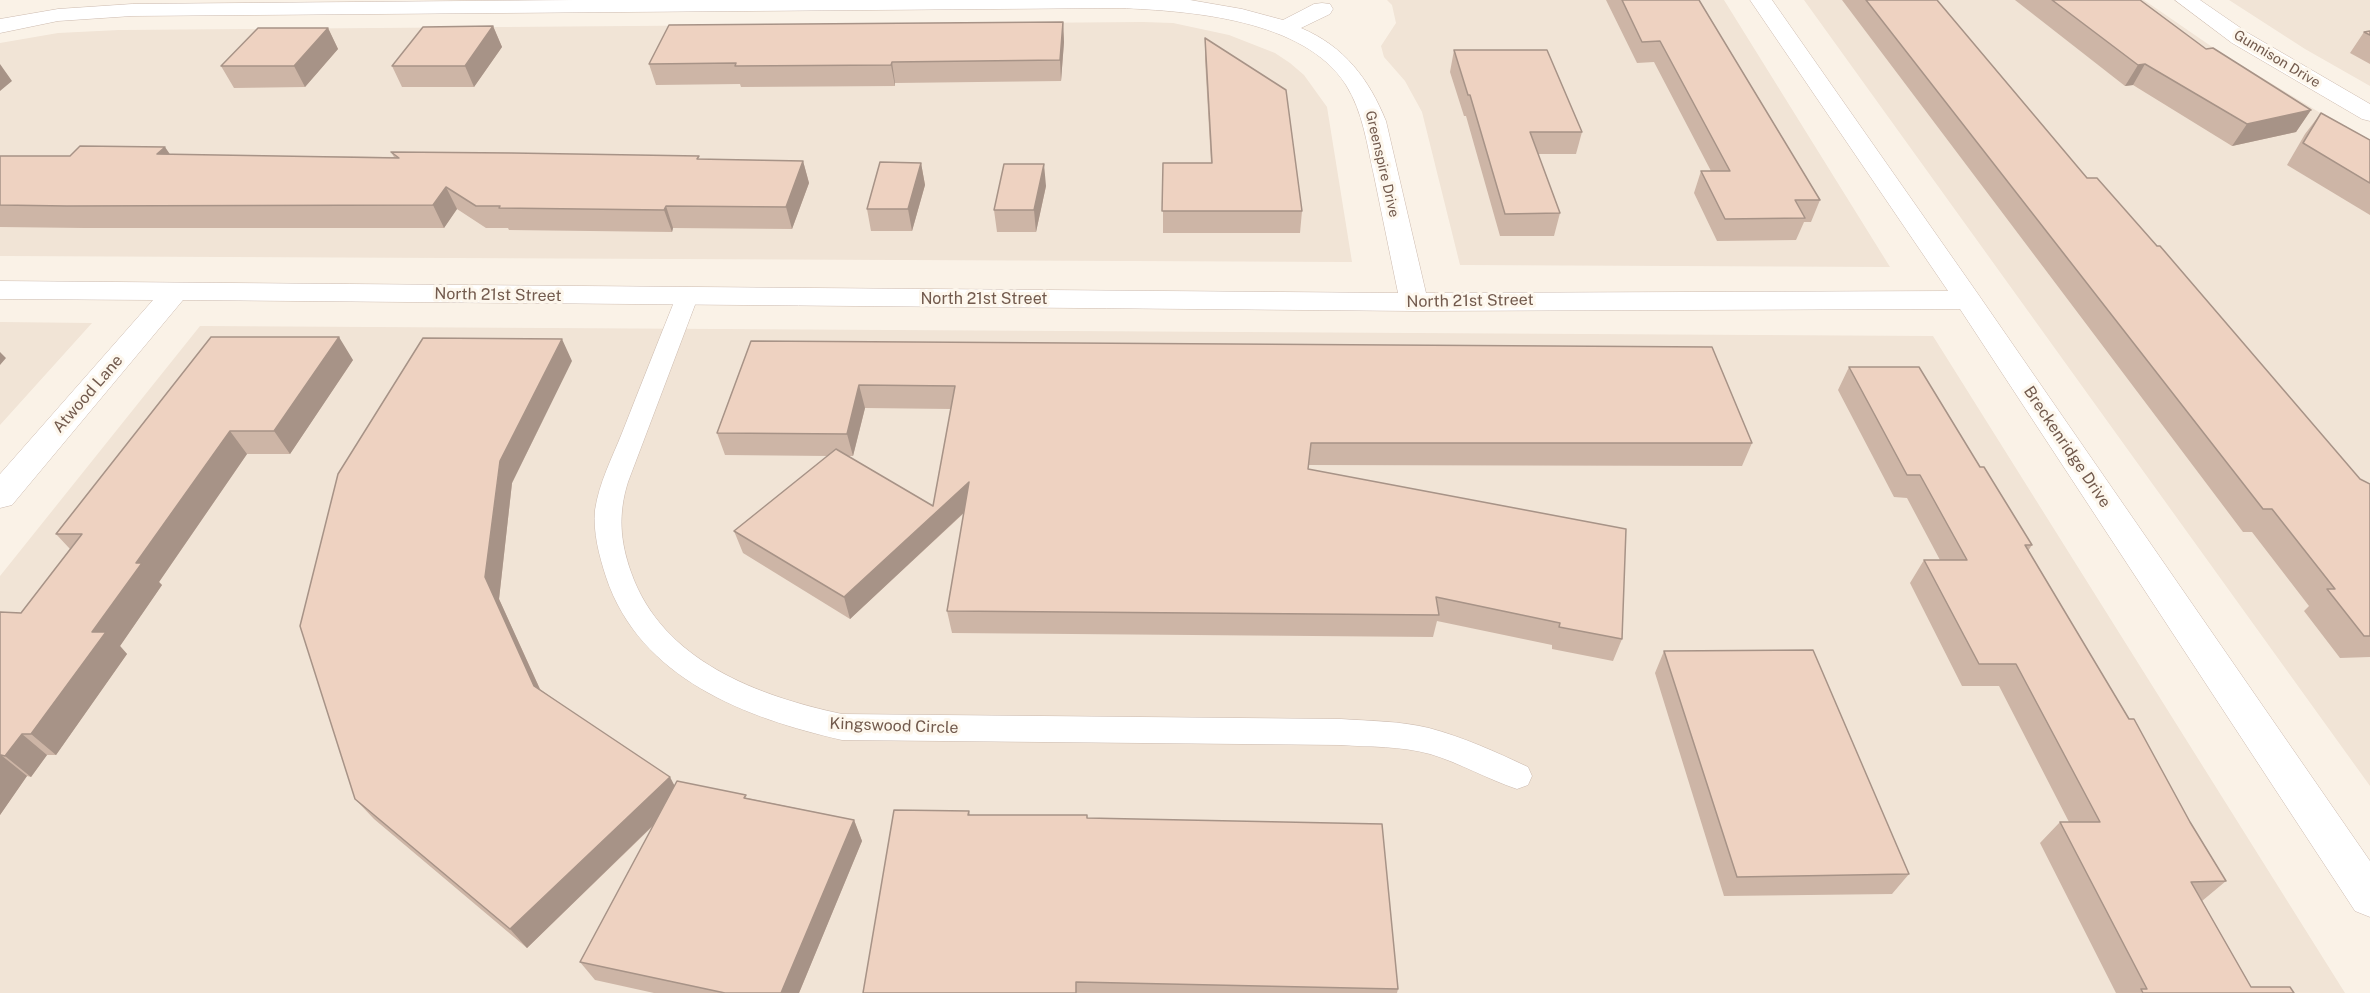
<!DOCTYPE html>
<style>
body{margin:0}
canvas{display:block;background:#faf2e7}
</style>
<canvas width="2370" height="993"></canvas>
<script>
const ctx = document.querySelector('canvas').getContext('2d');
ctx.lineJoin = 'round';
function fillPath(path, color) { ctx.fillStyle = color; ctx.fill(path, 'evenodd'); }
function strokePath(path, color, width, dash) { ctx.strokeStyle = color; ctx.lineWidth = width; ctx.lineCap = dash ? 'butt' : 'round'; ctx.setLineDash(dash || []); ctx.stroke(path); }
function write(font, color, halo, rows, align = 'center') {
  ctx.font = font + ' "Public Sans",sans-serif'; ctx.lineWidth = 6; ctx.setLineDash([]); ctx.textBaseline = 'middle'; ctx.strokeStyle = halo; ctx.fillStyle = color; for (const [text, x, y, turn = 0] of rows) {
    ctx.save(); ctx.translate(x, y); ctx.rotate((+turn || 0) * Math.PI / 180); ctx.textAlign = isNaN(turn) ? turn : align; if (halo) ctx.strokeText(text, 0, 0); ctx.fillText(text, 0, 0); ctx.restore();
  }
}
fillPath(new Path2D(`
 M 1387,0 L 1724,0 L 1890,267 L 1460,265 L 1422,112 L 1405,81 L 1384,57 L 1381,46 L 1396,23 L 1392,5 Z
 M 1804,0 L 2144,0 L 2218,51 L 2370,143 L 2370,786 Z
 M 2229,0 L 2370,0 L 2370,86 L 2305,49 Z
 M 1143,22 L 1173,23 L 1229,35 L 1275,53 L 1290,63 L 1304,75 L 1327,107 L 1352,262 L 0,256 L 0,43 L 58,33 L 119,30 Z
 M 0,322 L 92,323 L 0,425 Z
 M 200,326 L 1933,336 L 2345,993 L 0,993 L 0,576 Z`), '#f1e4d6');
const lane = new Path2D(`
 M 687,290 L 695,292 L 698,297 L 628,482 C 618,514 620,541 631,572 C 662,661 758,696 842,714 L 1341,719 C 1370,721 1400,721 1429,728 C 1463,737 1496,752 1528,767 L 1532,776 L 1528,785 L 1517,789 C 1487,779 1460,763 1430,754 C 1401,746 1370,747 1341,745 L 842,740 C 746,718 640,679 606,577 C 599,555 593,533 595,510 C 599,483 612,458 622,433 C 640,387 658,342 676,297 L 679,292 Z`);
const street = new Path2D(`
 M 573,0 L 1190,0 L 1242,9 L 1283,20 L 1314,4 L 1322,3 L 1330,4 L 1333,9 L 1330,14 L 1301,28 C 1344,46 1369,79 1386,121 L 1426,293 L 1948,291 L 1750,0 L 1772,0 L 1978,294 L 2370,861 L 2370,917 L 2355,911 L 1960,309 L 1414,311 L 183,300 L 12,505 L 0,508 L 0,474 L 153,300 L 0,299 L 0,281 L 1398,293 C 1390,254 1382,215 1374,176 C 1367,145 1363,112 1346,85 C 1304,19 1190,11 1120,8 L 132,16 L 58,21 L 0,33 L 0,19 L 58,9 L 132,4 Z
 M 2175,0 L 2200,0 L 2248,33 L 2370,104 L 2370,121 L 2362,119 L 2232,43 Z`);
strokePath(lane, '#ccbaae', 1);
strokePath(street, '#ccbaae', 1);
fillPath(lane, '#fff');
fillPath(street, '#fff');
fillPath(new Path2D(`
 M 1606,0 L 1699,0 L 1820,200 L 1811,222 L 1804,222 L 1796,240 L 1717,241 L 1694,193 L 1701,171 L 1711,171 L 1654,62 L 1637,63 Z
 M 1842,0 L 1937,0 L 2087,178 L 2360,479 L 2370,484 L 2370,657 L 2340,658 L 2304,611 L 2309,606 L 2252,532 L 2243,532 Z
 M 2015,0 L 2140,0 L 2206,49 L 2311,110 L 2296,132 L 2232,146 L 2133,85 L 2125,86 Z
 M 1063,22 L 1064,42 L 1061,81 L 895,83 L 895,86 L 741,87 L 740,84 L 656,85 L 649,64 Z
 M 493,26 L 502,47 L 474,87 L 402,87 L 392,66 Z
 M 328,28 L 338,49 L 305,87 L 234,88 L 221,66 Z
 M 2370,31 L 2370,64 L 2350,53 L 2364,32 Z
 M 1205,38 L 1302,211 L 1300,233 L 1163,233 L 1163,163 L 1211,163 L 1205,59 Z
 M 1454,50 L 1582,132 L 1576,154 L 1538,154 L 1560,213 L 1554,236 L 1500,236 L 1466,116 L 1464,116 L 1450,72 Z
 M 2321,113 L 2370,140 L 2370,215 L 2287,165 L 2305,134 Z
 M 391,152 L 803,161 L 809,183 L 792,229 L 673,228 L 672,232 L 509,230 L 508,228 L 486,228 L 457,209 L 444,228 L 84,228 L 0,227 L 0,156 L 70,156 L 171,155 L 394,157 Z
 M 921,163 L 925,185 L 912,231 L 871,231 L 867,209 Z
 M 1046,186 L 1036,232 L 997,232 L 994,210 Z
 M 211,337 L 353,360 L 290,454 L 247,454 L 159,582 L 162,585 L 120,646 L 127,654 L 56,755 L 47,755 L 31,777 L 27,776 L 0,815 L 0,612 L 21,613 L 70,549 L 56,534 Z
 M 751,341 L 1752,443 L 1742,466 L 1308,465 L 1308,469 L 1622,639 L 1613,661 L 1552,649 L 1552,645 L 1437,621 L 1433,637 L 952,633 L 947,611 L 964,513 L 850,619 L 743,553 L 734,531 L 828,456 L 725,455 L 717,433 ZM 865,408 L 951,409 L 933,506 L 848,456 L 853,456 Z
 M 572,361 L 512,483 L 499,599 L 540,689 L 675,786 L 747,798 L 854,820 L 862,841 L 799,993 L 654,993 L 595,980 L 580,962 L 654,825 L 527,948 L 374,819 L 355,799 Z
 M 1849,367 L 1980,467 L 2032,545 L 2028,551 L 2190,822 L 2226,881 L 2202,901 L 2251,987 L 2294,993 L 2116,993 L 2040,843 L 2060,822 L 2069,822 L 1999,686 L 1962,686 L 1910,583 L 1924,560 L 1940,560 L 1907,498 L 1894,497 L 1838,390 Z
 M 1664,651 L 1909,874 L 1892,894 L 1724,896 L 1655,673 Z
 M 969,811 L 970,815 L 1087,818 L 1398,989 L 1397,993 L 863,993 Z`), '#cdb5a6');
fillPath(new Path2D(`
 M 1063,22 L 1064,42 L 1061,81 L 1060,60 Z
 M 493,26 L 502,47 L 474,87 L 465,66 Z
 M 328,28 L 338,49 L 305,87 L 294,66 Z
 M 892,62 L 895,83 L 895,86 L 891,65 Z
 M 0,64 L 12,81 L 0,91 Z
 M 2145,64 L 2133,85 L 2125,86 L 2138,65 Z
 M 2311,110 L 2296,132 L 2232,146 L 2247,124 Z
 M 165,147 L 180,169 L 157,154 Z
 M 803,161 L 809,183 L 792,229 L 786,207 Z
 M 921,163 L 925,185 L 912,231 L 908,209 Z
 M 1044,164 L 1046,186 L 1036,232 L 1034,210 Z
 M 446,187 L 457,209 L 444,228 L 433,205 Z
 M 666,206 L 673,228 L 672,232 L 664,210 Z
 M 339,337 L 353,360 L 290,454 L 274,431 Z
 M 562,339 L 572,361 L 512,483 L 499,599 L 548,707 L 534,686 L 485,577 L 500,461 Z
 M 0,352 L 6,358 L 0,365 Z
 M 859,385 L 865,408 L 853,456 L 847,434 Z
 M 230,431 L 247,454 L 159,582 L 162,585 L 120,646 L 127,654 L 56,755 L 31,734 L 92,632 L 136,563 Z
 M 969,482 L 973,504 L 850,619 L 844,597 Z
 M 22,734 L 47,755 L 31,777 L 5,756 Z
 M 1,755 L 27,776 L 0,815 L 0,757 Z
 M 670,777 L 681,798 L 527,948 L 510,929 Z
 M 854,820 L 862,841 L 799,993 L 781,993 Z`), '#a79387');
const building = new Path2D(`
 M 1622,0 L 1699,0 L 1820,200 L 1795,200 L 1805,218 L 1725,219 L 1701,171 L 1730,171 L 1660,41 L 1642,42 Z
 M 1866,0 L 1937,0 L 2087,178 L 2097,178 L 2157,246 L 2160,246 L 2360,479 L 2370,484 L 2370,636 L 2364,636 L 2327,589 L 2335,589 L 2272,509 L 2263,509 Z
 M 2052,0 L 2140,0 L 2206,49 L 2213,48 L 2311,110 L 2247,124 L 2145,64 L 2138,65 Z
 M 1063,22 L 1060,60 L 892,62 L 891,65 L 735,66 L 736,63 L 649,64 L 669,25 Z
 M 493,26 L 465,66 L 392,66 L 423,27 Z
 M 258,28 L 328,28 L 294,66 L 221,66 Z
 M 2370,31 L 2370,35 L 2364,32 Z
 M 1205,38 L 1286,90 L 1302,211 L 1162,211 L 1163,163 L 1212,163 Z
 M 1454,50 L 1547,50 L 1582,132 L 1530,132 L 1560,213 L 1505,214 L 1470,95 L 1468,95 Z
 M 2321,113 L 2370,140 L 2370,183 L 2303,143 Z
 M 80,146 L 165,147 L 157,154 L 399,158 L 391,152 L 512,153 L 699,156 L 697,159 L 803,161 L 786,207 L 666,206 L 664,210 L 499,208 L 500,206 L 476,206 L 446,187 L 433,205 L 67,206 L 0,205 L 0,156 L 70,156 Z
 M 880,162 L 921,163 L 908,209 L 867,209 Z
 M 1004,164 L 1044,164 L 1034,210 L 994,210 Z
 M 211,337 L 339,337 L 274,431 L 230,431 L 136,563 L 142,563 L 92,632 L 106,632 L 31,734 L 22,734 L 5,756 L 1,755 L 0,757 L 0,612 L 21,613 L 82,534 L 56,534 Z
 M 423,338 L 562,339 L 500,461 L 485,577 L 534,686 L 670,777 L 510,929 L 355,799 L 300,626 L 338,474 Z
 M 751,341 L 1712,347 L 1752,443 L 1311,443 L 1308,469 L 1626,529 L 1622,639 L 1559,627 L 1560,623 L 1436,597 L 1439,615 L 947,611 L 969,482 L 844,597 L 734,531 L 836,449 L 933,506 L 955,386 L 859,385 L 847,434 L 717,433 Z
 M 1849,367 L 1919,367 L 1980,467 L 1984,467 L 2032,545 L 2025,545 L 2129,719 L 2134,719 L 2190,822 L 2226,881 L 2191,882 L 2251,987 L 2290,987 L 2294,993 L 2143,993 L 2141,989 L 2147,989 L 2060,822 L 2100,822 L 2016,664 L 1979,664 L 1924,560 L 1967,560 L 1920,475 L 1907,475 Z
 M 1813,650 L 1909,874 L 1737,877 L 1664,651 Z
 M 677,781 L 746,795 L 744,798 L 854,820 L 781,993 L 725,993 L 580,962 Z
 M 894,810 L 969,811 L 968,815 L 1087,815 L 1087,818 L 1382,824 L 1398,989 L 1076,982 L 1076,993 L 863,993 Z`);
fillPath(building, '#eed2c1');
strokePath(building, '#a79387', 1.5);
write('14px', '#725a4d', '#fdf7ed', [
 ["Gunnison Drive",2277,59,31],
 ["Greenspire Drive",1382,164,77]
]);
write('16px', '#725a4d', '#fdf7ed', [
 ["North 21st Street",498,295,1],
 ["North 21st Street",984,299],
 ["North 21st Street",1470,301,-1],
 ["Atwood Lane",88,394,-49],
 ["Breckenridge Drive",2067,447,56],
 ["Kingswood Circle",894,726,2]
]);
</script>
